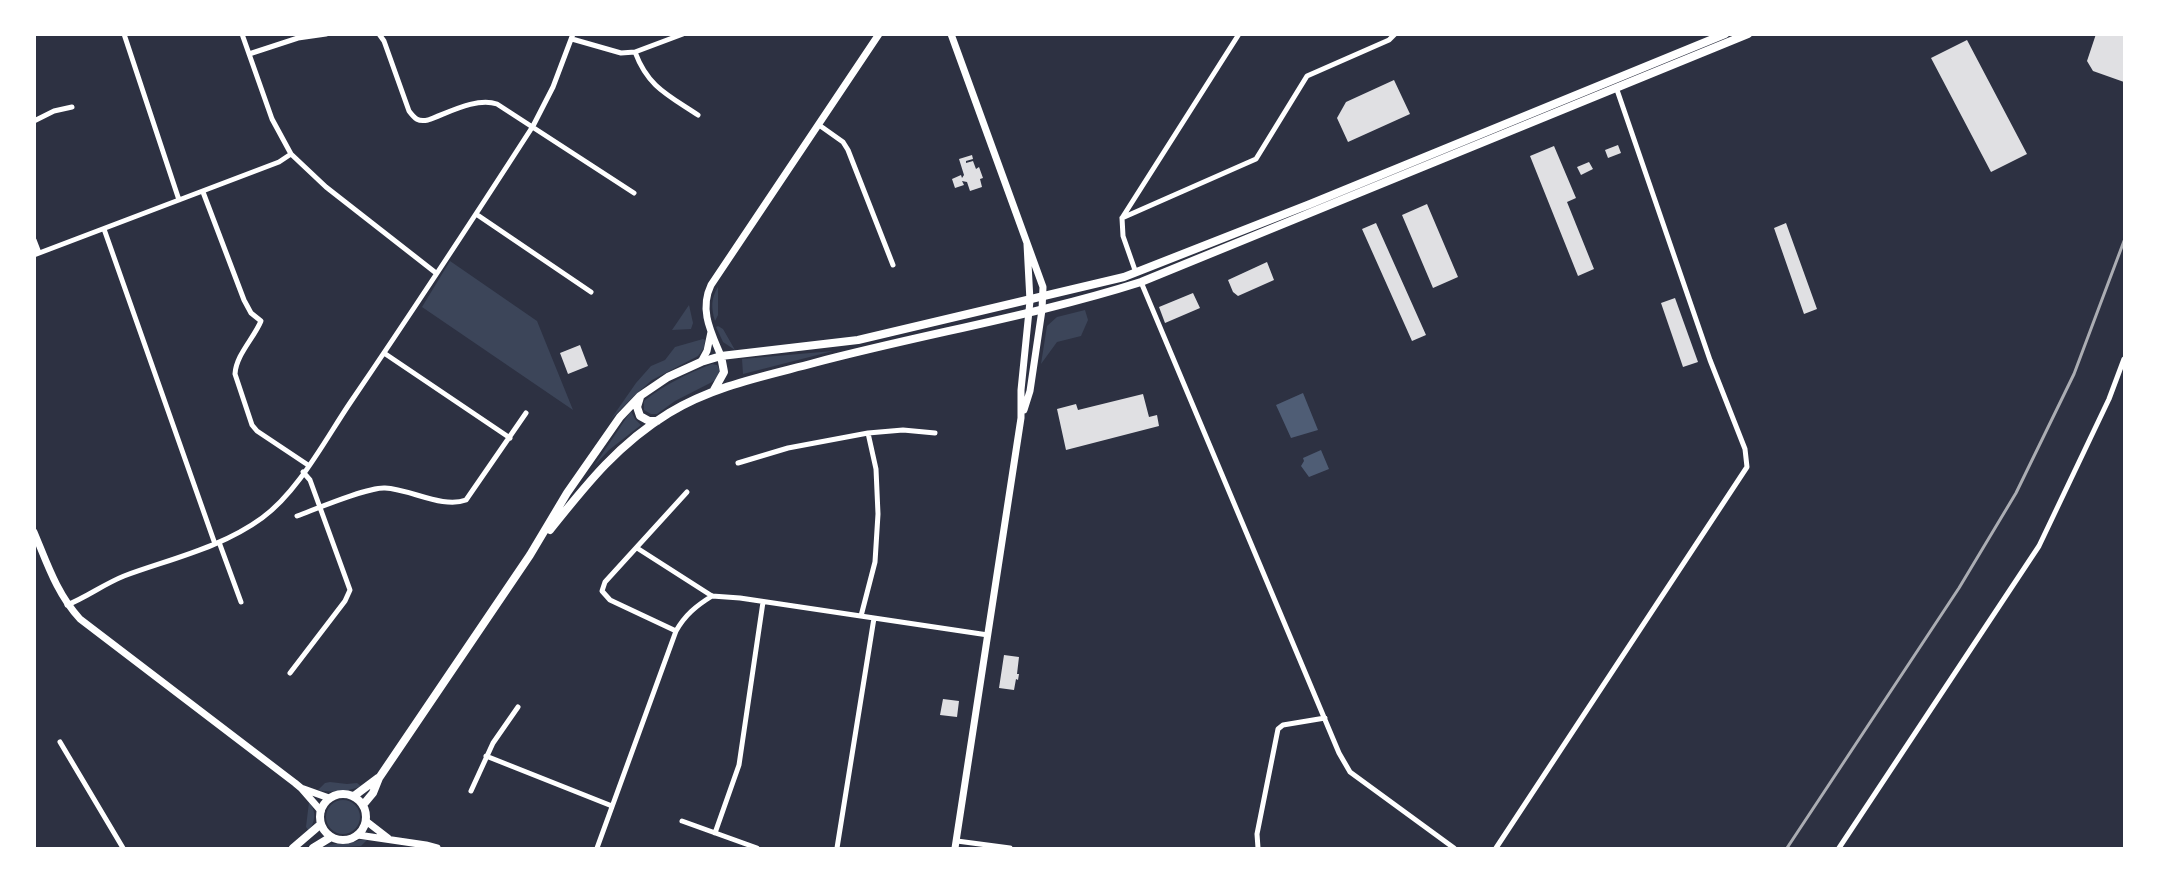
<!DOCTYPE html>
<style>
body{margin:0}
#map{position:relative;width:2159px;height:883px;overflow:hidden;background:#2d3142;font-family:"Fira Sans Condensed",sans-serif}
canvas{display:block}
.frame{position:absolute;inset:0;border:36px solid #fff;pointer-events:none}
</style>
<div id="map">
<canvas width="2159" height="883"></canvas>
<div class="frame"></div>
</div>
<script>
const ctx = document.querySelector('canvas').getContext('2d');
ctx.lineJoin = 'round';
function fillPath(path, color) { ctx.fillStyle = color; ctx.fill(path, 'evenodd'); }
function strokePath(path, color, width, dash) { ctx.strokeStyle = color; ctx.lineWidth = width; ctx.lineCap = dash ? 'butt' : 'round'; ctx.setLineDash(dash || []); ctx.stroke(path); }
fillPath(new Path2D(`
 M 450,261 L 537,321 L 573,410 L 422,307 Z
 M 718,287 L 718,315 L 715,321 C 711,308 711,298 718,287 Z
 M 689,305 L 693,323 L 691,329 L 672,330 Z
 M 1085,310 L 1088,320 L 1081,336 L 1057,342 L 1041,364 L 1047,326 L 1057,317 Z
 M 718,326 L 723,329 L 735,350 L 723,342 L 716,327 Z
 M 703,339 L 705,340 L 704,348 L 698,356 L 652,380 L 634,396 L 611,419 L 636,383 L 651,366 L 665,360 L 675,347 Z
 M 833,351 L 743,374 L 742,359 Z
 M 712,364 L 717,365 L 720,370 L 716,380 L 675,401 L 657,414 L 651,414 L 644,410 L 644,401 C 665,384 687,374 712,364 Z
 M 631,411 L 635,419 L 641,425 L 609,450 L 594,466 Z
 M 330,782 L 347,784 L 357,783 L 361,786 C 352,791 328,793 318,790 L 325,783 Z
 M326 817a17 17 0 1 1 34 0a17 17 0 1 1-34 0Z
 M 309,802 C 317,812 315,821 309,831 L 306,827 Z
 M 360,840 L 367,840 L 361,846 L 322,848 C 333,841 347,846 360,840 Z`), '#3c4559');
fillPath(new Path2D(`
 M 1303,393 L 1318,430 L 1291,438 L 1276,405 Z
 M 1321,450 L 1329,469 L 1309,477 L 1301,466 L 1304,461 L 1303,458 Z`), '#4f5d75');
fillPath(new Path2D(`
 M 2096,34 L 2124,34 L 2124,82 L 2093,71 L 2087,61 Z
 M 1967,40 L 2027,154 L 1991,172 L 1931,58 Z
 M 1394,80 L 1410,114 L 1348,142 L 1337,118 L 1346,102 Z
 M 1618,145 L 1621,153 L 1608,158 L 1605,150 Z
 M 1554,146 L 1576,198 L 1567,202 L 1594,269 L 1578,276 L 1530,156 Z
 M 972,155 L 973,159 L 966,161 L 966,163 L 973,161 L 976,169 L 979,167 L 983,178 L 980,179 L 982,187 L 970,191 L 967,182 L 962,181 L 964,185 L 955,188 L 952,179 L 961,175 L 962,178 L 964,175 L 959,159 Z
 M 1589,162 L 1593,169 L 1581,175 L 1577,167 Z
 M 1427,204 L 1458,277 L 1433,288 L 1402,215 Z
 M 1376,223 L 1426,335 L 1412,341 L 1362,229 Z
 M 1786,223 L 1817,309 L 1804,314 L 1774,228 Z
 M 1267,262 L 1274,280 L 1238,296 L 1233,292 L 1228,280 Z
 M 1193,293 L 1200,308 L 1165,323 L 1159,307 Z
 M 1675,298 L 1698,362 L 1683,367 L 1661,303 Z
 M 580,345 L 588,366 L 568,374 L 560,353 Z
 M 1143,394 L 1149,417 L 1157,415 L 1159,426 L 1066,450 L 1057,409 L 1076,404 L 1078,410 Z
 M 1004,655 L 1019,657 L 1017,674 L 1019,674 L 1018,680 L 1016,679 L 1014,690 L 999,688 Z
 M 943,699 L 959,701 L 957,717 L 940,715 Z`), '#e0e0e3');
strokePath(new Path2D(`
 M 124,34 L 179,200
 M 242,34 L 272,119 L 291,154 L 326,187 L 436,273
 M 379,34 L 384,41 L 409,111 C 415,119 418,122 428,120 C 448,113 476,97 497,104 L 634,193
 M 572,39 L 621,53 L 635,52 L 683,34
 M 635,52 C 648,87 668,95 698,115
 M 249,54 L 298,38 L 326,34
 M 34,121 L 54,111 L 72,107
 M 819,125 L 843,142 L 848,150 L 893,265
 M 203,192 L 244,300 L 251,313 L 261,321 C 254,338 236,355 235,374 L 252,425 L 257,431 L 308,465
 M 476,214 L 591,292
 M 1122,218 L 1256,159 L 1307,76 L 1389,40 L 1395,34
 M 104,229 L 215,544
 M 34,240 L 39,253
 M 34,255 L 279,162 L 291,154
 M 1136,273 L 1123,236 L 1122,218 L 1239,34
 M 1141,282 L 1339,753 L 1350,772 L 1454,848
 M 384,353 L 510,438
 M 868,433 L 903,430 L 935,433
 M 738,463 L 788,448 L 868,433 L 876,469 L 878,514 L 875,562 L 861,616
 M 297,516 C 316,509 367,487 385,488 C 410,489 443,509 466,500 L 526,413
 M 219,542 L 241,602
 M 637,548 L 712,596 L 740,598 L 988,635
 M 67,605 C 87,597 104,584 124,576 C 170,559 221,548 262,518 C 298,492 325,440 350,403 C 412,312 473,219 533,126 L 553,87 L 573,34
 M 676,631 L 610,600 L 602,591 L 605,582 L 687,492
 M 290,673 L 345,601 L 350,590 L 310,480 L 303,472
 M 60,742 L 123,848
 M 486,756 L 612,806
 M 471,791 L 493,743 L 518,707
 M 682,821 L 757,848
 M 715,833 L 739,765 L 763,602
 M 957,841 L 1010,848
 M 597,848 L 676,631 C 685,615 696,606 712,596
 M 837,848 L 874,618
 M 1258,848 L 1257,834 L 1278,729 L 1283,725 L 1325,718
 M 1496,848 L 1747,467 L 1745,449 L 1710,360 L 1616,87
 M 1839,848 L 2039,546 L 2109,399 L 2124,359`), '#fff', 5);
strokePath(new Path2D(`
 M 951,34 L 1043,287 L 1042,310 L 1030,391 L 1024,410
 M 721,356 C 711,332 699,310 711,285 L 879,34
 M 701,362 L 707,351 L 711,332
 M 34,532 C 47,563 57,594 80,619 L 295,783 L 301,788 L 329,798
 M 301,788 L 321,811
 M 366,821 L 388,838
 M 358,835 L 426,845 L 437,848
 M 955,848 L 1021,418 L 1021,390 L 1030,301 L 1027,244`), '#fff', 7);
strokePath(new Path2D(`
 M 714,390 L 724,372 L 721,356
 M 640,397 L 637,407 L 640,416 L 649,421 L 657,421
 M 550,530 C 586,485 618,444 669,413 C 713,386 765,376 814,363 C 923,334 1034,316 1141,282 L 1748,34
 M320 817a23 23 0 1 1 46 0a23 23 0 1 1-46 0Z
 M 354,796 L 378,778
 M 363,805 L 373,793 L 379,778 L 530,555 L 567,493 L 620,417 L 640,396 L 668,377 L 701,362 L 721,356 L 858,340 L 1124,277 L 1310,204 L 1725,34
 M 293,848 L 321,824
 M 313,848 L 331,837`), '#fff', 8);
strokePath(new Path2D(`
 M 1787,848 L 1959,588 L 2016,493 L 2074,374 L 2124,241`), '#abadb3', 3);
</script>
